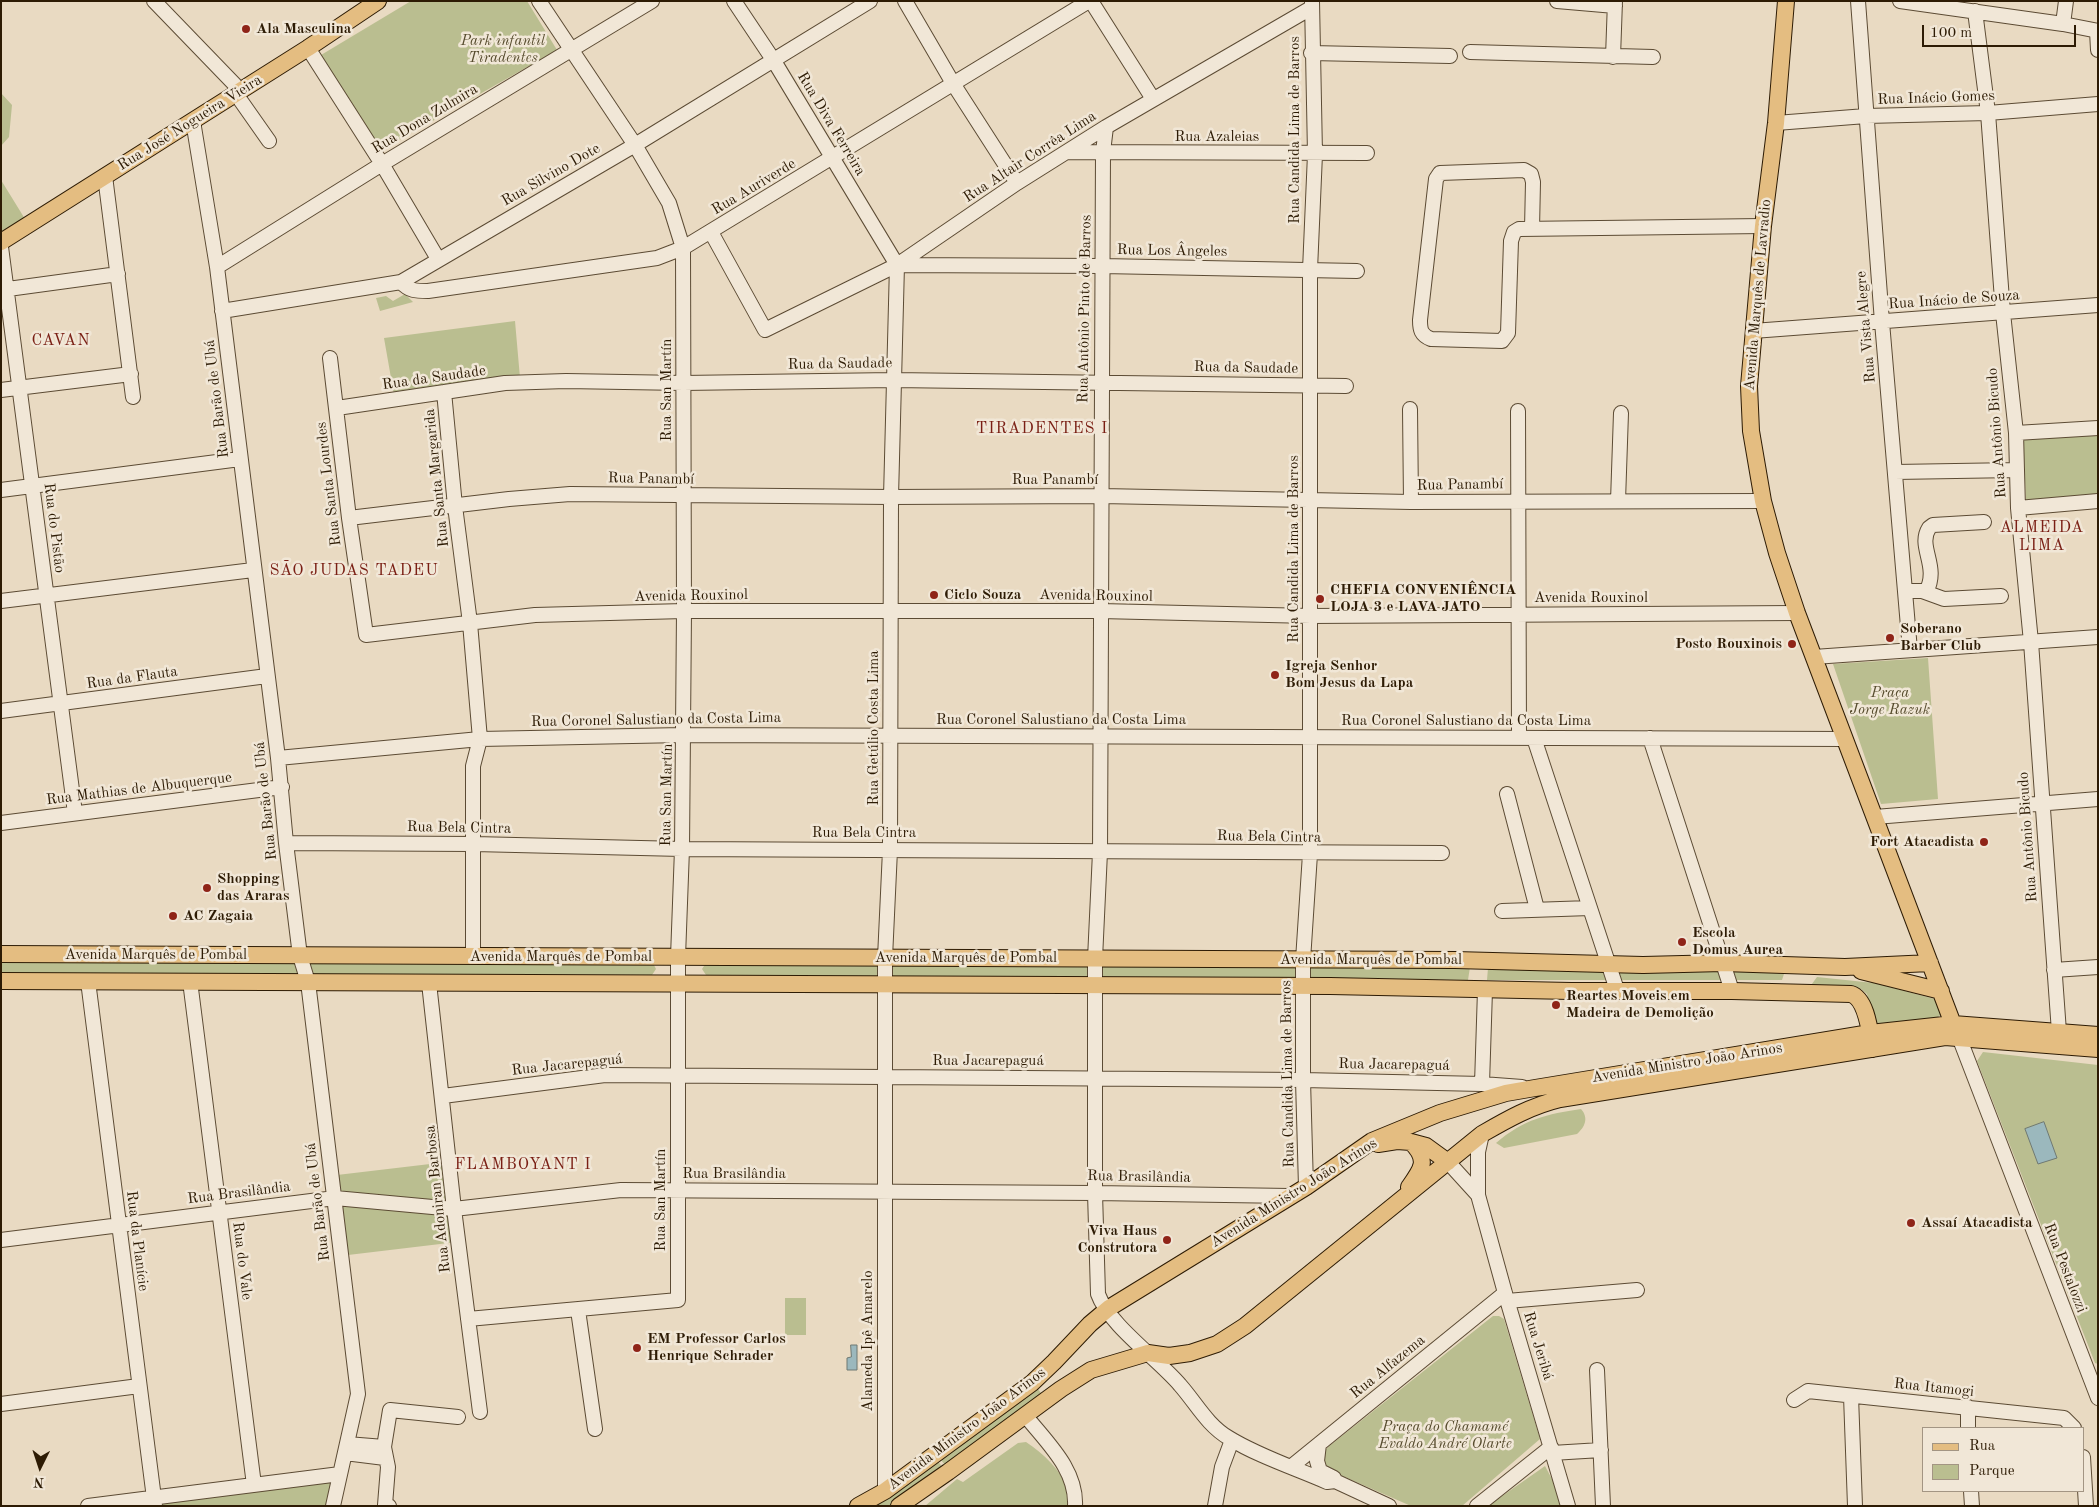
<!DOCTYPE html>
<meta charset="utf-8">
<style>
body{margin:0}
#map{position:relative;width:2099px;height:1507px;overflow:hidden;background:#e9dac2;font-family:"Old Standard TT",serif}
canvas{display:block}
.frame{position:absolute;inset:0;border:2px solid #2d1b04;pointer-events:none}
.legend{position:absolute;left:1922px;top:1427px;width:162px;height:65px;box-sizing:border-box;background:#f1e7d7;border:1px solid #a39583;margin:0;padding:6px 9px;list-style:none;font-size:15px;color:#2d1b04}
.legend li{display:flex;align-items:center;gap:10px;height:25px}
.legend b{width:25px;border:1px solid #a39583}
.north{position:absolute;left:15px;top:1442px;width:50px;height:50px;-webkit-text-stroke:4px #f1e7d7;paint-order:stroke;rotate:184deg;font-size:14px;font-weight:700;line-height:20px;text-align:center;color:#2d1b04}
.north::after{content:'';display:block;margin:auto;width:18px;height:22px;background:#2d1b04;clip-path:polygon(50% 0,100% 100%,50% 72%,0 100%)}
.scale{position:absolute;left:1922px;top:25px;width:154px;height:22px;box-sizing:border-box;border:2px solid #2d1b04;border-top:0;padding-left:6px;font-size:15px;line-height:18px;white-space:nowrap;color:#2d1b04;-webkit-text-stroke:4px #f1e7d7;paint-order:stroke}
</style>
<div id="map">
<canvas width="2099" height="1507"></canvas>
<div class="frame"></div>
<ul class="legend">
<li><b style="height:6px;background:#e4bd81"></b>Rua</li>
<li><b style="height:14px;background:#babe90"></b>Parque</li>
</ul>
<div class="north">N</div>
<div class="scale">100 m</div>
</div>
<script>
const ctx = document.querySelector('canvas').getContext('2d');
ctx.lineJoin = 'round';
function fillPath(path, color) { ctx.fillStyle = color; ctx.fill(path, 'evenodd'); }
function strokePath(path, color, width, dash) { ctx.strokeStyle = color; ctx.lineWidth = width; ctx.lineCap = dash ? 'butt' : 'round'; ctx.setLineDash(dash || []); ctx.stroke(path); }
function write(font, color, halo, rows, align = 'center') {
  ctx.font = font + ' "Old Standard TT",serif'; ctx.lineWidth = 5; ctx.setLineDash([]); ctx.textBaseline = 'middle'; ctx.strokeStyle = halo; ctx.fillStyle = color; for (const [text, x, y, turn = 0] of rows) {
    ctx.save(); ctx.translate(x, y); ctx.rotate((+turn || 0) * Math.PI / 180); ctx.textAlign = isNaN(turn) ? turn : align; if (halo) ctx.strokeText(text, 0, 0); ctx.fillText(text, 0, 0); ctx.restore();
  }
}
fillPath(new Path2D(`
 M 411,1 L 527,1 L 557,50 L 380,151 L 321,55 Z
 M 1,93 L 12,105 L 9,137 L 1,146 Z
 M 1,180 L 25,219 L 1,235 Z
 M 405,294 L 413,302 L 380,311 L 376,298 L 386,296 L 393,301 Z
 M 515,321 L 520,378 L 394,395 L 384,338 Z
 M 2098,432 L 2098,496 L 2026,501 L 2023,436 Z
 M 1928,658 L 1938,799 L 1881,804 L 1833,664 Z
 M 1,959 L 653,963 L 656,969 L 652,975 L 1,973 Z
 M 706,963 L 1470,967 L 1468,980 C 1214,975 960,978 706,975 L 702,969 Z
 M 1488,968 L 1781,969 L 1784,974 L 1782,980 L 1487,980 Z
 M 1817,977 L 1874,983 L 1935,999 L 1941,1015 L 1936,1018 L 1874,1027 L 1867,994 L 1861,989 L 1809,988 Z
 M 1983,1052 L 2098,1065 L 2098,1364 L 2095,1363 L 1977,1061 Z
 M 1581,1109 C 1589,1118 1585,1127 1577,1134 L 1504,1148 L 1496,1143 C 1524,1119 1547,1114 1581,1109 Z
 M 447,1162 L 457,1242 L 348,1255 L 337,1175 Z
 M 785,1298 L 806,1298 L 806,1335 L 785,1335 Z
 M 1493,1316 L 1499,1316 L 1504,1319 L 1540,1439 L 1462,1506 L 1411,1506 L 1338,1474 L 1323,1464 L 1323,1453 L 1328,1447 Z
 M 1035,1385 L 1044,1397 L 948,1469 L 938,1456 Z
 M 1026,1442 C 1043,1453 1062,1471 1068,1490 C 1070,1494 1069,1501 1069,1506 L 925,1506 L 957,1479 L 963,1482 L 1018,1443 Z
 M 935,1458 L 946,1471 L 898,1506 L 861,1506 Z
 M 1545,1466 L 1553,1481 L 1560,1506 L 1488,1506 Z
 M 340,1474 L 333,1506 L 155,1506 L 154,1497 Z`), '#babe90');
const water = new Path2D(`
 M 2044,1122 L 2057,1158 L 2038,1164 L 2025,1129 Z
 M 851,1345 L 857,1345 L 857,1370 L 847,1370 L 847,1358 L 851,1357 Z`);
fillPath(water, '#9bb8bd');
strokePath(water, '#6f7973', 1);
const minor = new Path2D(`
 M 154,1 L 241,91
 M 734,1 L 774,61 L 897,265
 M 905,1 L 954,85 L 1017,183
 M 1091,1 L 1153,99
 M 1557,1 L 1615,6
 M 1858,1 L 1882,322 L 1910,650
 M 1900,1 L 2063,24 L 2098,31
 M 1975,11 L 1988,113 L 2003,313 L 2016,433 L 2018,508 L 2031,642 L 2059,1032
 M 2063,24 L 2066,1
 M 2097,31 L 2098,50
 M 308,48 L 382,164 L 438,259
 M 1470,52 L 1653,57
 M 1311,53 L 1450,56
 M 1613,57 L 1615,1
 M 236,94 L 269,141
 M 193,121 L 217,267 L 278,758 L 286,843 L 300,956 L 308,982 L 358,1394 L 333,1506
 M 1776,123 L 1866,116 L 1988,113 L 2098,104
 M 1106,127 L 1103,152 L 1100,852 L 1095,959 L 1095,1193 L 1098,1294 C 1109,1325 1158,1359 1180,1385 C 1196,1403 1207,1425 1229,1438 C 1258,1456 1295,1468 1327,1482 L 1335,1481
 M 1067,152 L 1367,153
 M 105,176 L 133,397
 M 1532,229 L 1533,182 L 1531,174 L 1524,170 L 1440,173 L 1436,179 L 1420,320 C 1420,330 1421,335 1431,339 L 1502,341 L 1508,333 L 1511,241 L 1514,232 L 1519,229 L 1763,226
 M 711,232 L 765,330 L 897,265 L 1017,183 L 1106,127 L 1311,8
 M 1,247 L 75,813
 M 897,265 L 1102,266 L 1357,271
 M 217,267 L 382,164 L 652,1
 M 401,282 C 409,291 416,291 428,291 L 657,258 L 683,248 L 1089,1
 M 8,289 L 118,274
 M 222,311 L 401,282 L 635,145 L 870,1
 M 1753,331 L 2098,305
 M 330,358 L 349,518 L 366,635 L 535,615 L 684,611 L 1100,611 L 1311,616 L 1797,613
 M 1,390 L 131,374
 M 444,392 L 455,506 L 470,623 L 480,739 L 473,766 L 473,956
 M 337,408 L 505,383 L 566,381 L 683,383 L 893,380 L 1346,386
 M 1410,409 L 1411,502
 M 1518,411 L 1519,738
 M 2016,433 L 2098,428
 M 1895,472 L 2016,470
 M 1,490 L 240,459
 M 1618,501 L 1621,413
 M 2018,508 L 2098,501
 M 349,518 L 509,499 L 570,494 L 891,497 L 1101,496 L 1411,502 L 1763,501
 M 1905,591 L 1922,591 L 1944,599 L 2001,596
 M 1926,592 C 1940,566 1917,547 1929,528 L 1933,525 L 1984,522
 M 1,601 L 253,570
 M 1814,657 L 2098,637
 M 1,711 L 267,676
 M 1534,738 L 1617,990
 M 1650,738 L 1732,991
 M 278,758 L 480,739 L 683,735 L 1845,739
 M 1507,794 L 1537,909
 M 1875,817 L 2098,799
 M 1,823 L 282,787
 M 286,843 L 474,844 L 682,849 L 1442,853
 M 1502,911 L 1590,908
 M 2054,970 L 2098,967
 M 88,981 L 155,1506
 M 190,981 L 254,1485
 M 429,983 L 454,1209 L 480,1412
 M 1959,1037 L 2098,1398
 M 1482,1084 L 1485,990
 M 443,1096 L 605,1075 L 1303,1080 L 1482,1084 L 1522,1087
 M 1482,1134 L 1478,1152 L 1478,1195 L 1505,1293 L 1568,1506
 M 1448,1162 L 1478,1195
 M 1306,1187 L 1303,1080 L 1303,960 L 1310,854 L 1310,270 L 1315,154 L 1312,1
 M 1,1240 L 335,1198 L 454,1209 L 621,1190 L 1095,1193 L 1290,1196
 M 1507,1301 L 1637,1290
 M 578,1310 L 595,1429
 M 468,1319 L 678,1300 L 678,957 L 682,849 L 684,611 L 683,248 L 669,203 L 635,145 L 539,1
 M 1597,1370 L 1603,1506
 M 1851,1396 L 1855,1506
 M 1794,1400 L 1808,1391 L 2064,1418 L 2074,1428
 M 1,1404 L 139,1386
 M 1968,1407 L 1968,1428
 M 1025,1415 C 1046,1442 1077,1469 1075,1506
 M 347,1444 L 384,1447 L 390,1410 L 458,1417
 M 1319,1444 L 1317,1461 L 1320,1471 L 1334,1478 L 1335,1481 L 1389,1506
 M 384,1447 L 388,1467 L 385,1505 L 389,1506
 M 345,1453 L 385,1458
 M 1552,1453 L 1601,1450
 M 2083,1457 L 2086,1506
 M 1292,1466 L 1505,1293
 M 885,1491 L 885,958 L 890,850 L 891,497 L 897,265
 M 1971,1491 L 1972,1506
 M 88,1506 L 340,1474
 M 1215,1506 L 1222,1467 L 1232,1440
 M 1477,1506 L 1551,1447`);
const major = new Path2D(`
 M 1786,1 L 1776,123 L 1763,226 L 1749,386 L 1751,431 L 1763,501 L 1777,553 L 1797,613 L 1956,1032
 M 1,242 L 308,48 L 378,1
 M 1,954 L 1455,960 L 1643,965 L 1723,963 L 1845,967 L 1930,963
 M 1861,971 L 1941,991
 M 1,981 L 1330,986 L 1571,991 L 1732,991 L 1851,994 C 1867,999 1870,1033 1873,1049
 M 1411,1142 L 1426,1146 L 1448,1162
 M 1378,1144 L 1397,1141 L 1411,1142 C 1429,1160 1422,1169 1409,1187
 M 858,1506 L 885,1491 L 1032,1383 L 1054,1362 L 1090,1324 L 1109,1308 L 1306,1187 L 1372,1141 L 1440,1113 L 1506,1093 L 1535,1088 L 1870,1033 L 1953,1024 L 2098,1035
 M 899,1506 L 948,1472 L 1061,1389 L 1091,1370 L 1148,1353 L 1169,1356 L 1190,1353 L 1217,1344 L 1245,1326 L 1482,1134 C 1508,1119 1531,1106 1560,1099 L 1945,1037 L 2098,1049`);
strokePath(minor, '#5c4b34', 16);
strokePath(major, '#2d1b04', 18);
strokePath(minor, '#f1e7d7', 14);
strokePath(major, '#e4bd81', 16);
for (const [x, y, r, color] of [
 [246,29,5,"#8f2418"],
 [934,595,5,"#8f2418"],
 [1320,599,5,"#8f2418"],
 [1890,638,5,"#8f2418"],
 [1792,644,5,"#8f2418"],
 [1275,675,5,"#8f2418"],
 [1984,842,5,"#8f2418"],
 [207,888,5,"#8f2418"],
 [173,916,5,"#8f2418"],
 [1682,942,5,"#8f2418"],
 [1556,1005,5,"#8f2418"],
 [1911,1223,5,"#8f2418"],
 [1167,1240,5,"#8f2418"],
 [637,1348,5,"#8f2418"]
]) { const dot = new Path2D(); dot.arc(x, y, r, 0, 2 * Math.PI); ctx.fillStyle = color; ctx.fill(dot); strokePath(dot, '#f1e7d7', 2); }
write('bold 15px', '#2d1b04', '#f1e7d7', [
 ["Ala Masculina",256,29],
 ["CHEFIA CONVENIÊNCIA",1330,590],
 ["LOJA 3 e LAVA JATO",1330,607],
 ["Ciclo Souza",944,595],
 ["Soberano",1900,629],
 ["Barber Club",1900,646],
 ["Posto Rouxinois",1782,644,"right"],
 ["Igreja Senhor",1285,666],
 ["Bom Jesus da Lapa",1285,683],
 ["Fort Atacadista",1974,842,"right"],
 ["Shopping",217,879],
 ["das Araras",217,896],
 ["AC Zagaia",183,916],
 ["Escola",1692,933],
 ["Domus Aurea",1692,950],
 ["Reartes Moveis em",1566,996],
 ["Madeira de Demolição",1566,1013],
 ["Assaí Atacadista",1921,1223],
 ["Viva Haus",1157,1231,"right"],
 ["Construtora",1157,1248,"right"],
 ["EM Professor Carlos",647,1339],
 ["Henrique Schrader",647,1356]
], 'left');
write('italic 15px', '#574c2e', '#f1e7d7', [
 ["Park infantil",503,41],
 ["Tiradentes",503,58],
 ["Praça",1890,693],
 ["Jorge Razuk",1890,710],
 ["Praça do Chamamé",1445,1427],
 ["Evaldo André Olarte",1445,1444]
]);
write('15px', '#2d1b04', '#f1e7d7', [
 ["Rua Inácio Gomes",1936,98,-2],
 ["Rua Dona Zulmira",425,119,-31],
 ["Rua José Nogueira Vieira",190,123,-32],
 ["Rua Diva Ferreira",831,124,59],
 ["Rua Candida Lima de Barros",1295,130,-90],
 ["Rua Azaleias",1217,137],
 ["Rua Altair Corrêa Lima",1030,157,-33],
 ["Rua Silvino Dote",551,175,-30],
 ["Rua Auriverde",754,187,-31],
 ["Rua Los Ângeles",1172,251,1],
 ["Avenida Marquês de Lavradio",1758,295,-85],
 ["Rua Inácio de Souza",1954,300,-4],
 ["Rua Antônio Pinto de Barros",1085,309,-89],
 ["Rua Vista Alegre",1866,327,-95],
 ["Rua da Saudade",840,364,-1],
 ["Rua da Saudade",1246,368,1],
 ["Rua da Saudade",434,378,-8],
 ["Rua San Martín",667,390,-90],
 ["Rua Barão de Ubá",217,399,-97],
 ["Rua Antônio Bicudo",1997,433,-94],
 ["Rua Santa Margarida",437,478,-96],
 ["Rua Panambí",651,479,1],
 ["Rua Panambí",1055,480],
 ["Rua Santa Lourdes",329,484,-97],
 ["Rua Panambí",1460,485,-1],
 ["Rua do Pistão",54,528,83],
 ["Rua Candida Lima de Barros",1294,549,-90],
 ["Avenida Rouxinol",691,596,-1],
 ["Avenida Rouxinol",1096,596,1],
 ["Avenida Rouxinol",1591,598],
 ["Rua da Flauta",132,678,-8],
 ["Rua Coronel Salustiano da Costa Lima",656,720,-1],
 ["Rua Coronel Salustiano da Costa Lima",1061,720],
 ["Rua Coronel Salustiano da Costa Lima",1466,721],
 ["Rua Getúlio Costa Lima",874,728,-90],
 ["Rua Mathias de Albuquerque",139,789,-7],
 ["Rua San Martín",667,795,-89],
 ["Rua Barão de Ubá",266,801,-96],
 ["Rua Bela Cintra",459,828,1],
 ["Rua Bela Cintra",864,833],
 ["Rua Bela Cintra",1269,837,1],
 ["Rua Antônio Bicudo",2028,837,-94],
 ["Avenida Marquês de Pombal",156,955],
 ["Avenida Marquês de Pombal",561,957],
 ["Avenida Marquês de Pombal",966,958],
 ["Avenida Marquês de Pombal",1371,960],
 ["Rua Jacarepaguá",988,1061],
 ["Avenida Ministro João Arinos",1687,1063,-9],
 ["Rua Jacarepaguá",567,1065,-6],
 ["Rua Jacarepaguá",1394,1065,1],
 ["Rua Candida Lima de Barros",1288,1074,-91],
 ["Rua Brasilândia",734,1174],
 ["Rua Brasilândia",1139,1177,1],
 ["Rua Brasilândia",239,1193,-7],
 ["Avenida Ministro João Arinos",1294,1193,-32],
 ["Rua Adoniran Barbosa",438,1199,-96],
 ["Rua San Martín",661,1200,-90],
 ["Rua Barão de Ubá",318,1202,-97],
 ["Rua da Planície",137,1241,83],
 ["Rua do Vale",242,1261,83],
 ["Rua Pestalozzi",2065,1268,69],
 ["Alameda Ipê Amarelo",868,1341,-90],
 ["Rua Jeribá",1538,1346,73],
 ["Rua Alfazema",1388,1367,-39],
 ["Rua Itamogi",1934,1388,6],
 ["Avenida Ministro João Arinos",967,1429,-37]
]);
ctx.letterSpacing = '1px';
write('16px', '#7a1f14', '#f1e7d7', [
 ["CAVAN",61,341],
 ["TIRADENTES I",1042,429],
 ["ALMEIDA",2042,528],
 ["LIMA",2042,546],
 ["SÃO JUDAS TADEU",354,571],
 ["FLAMBOYANT I",523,1165]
]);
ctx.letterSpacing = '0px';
</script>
